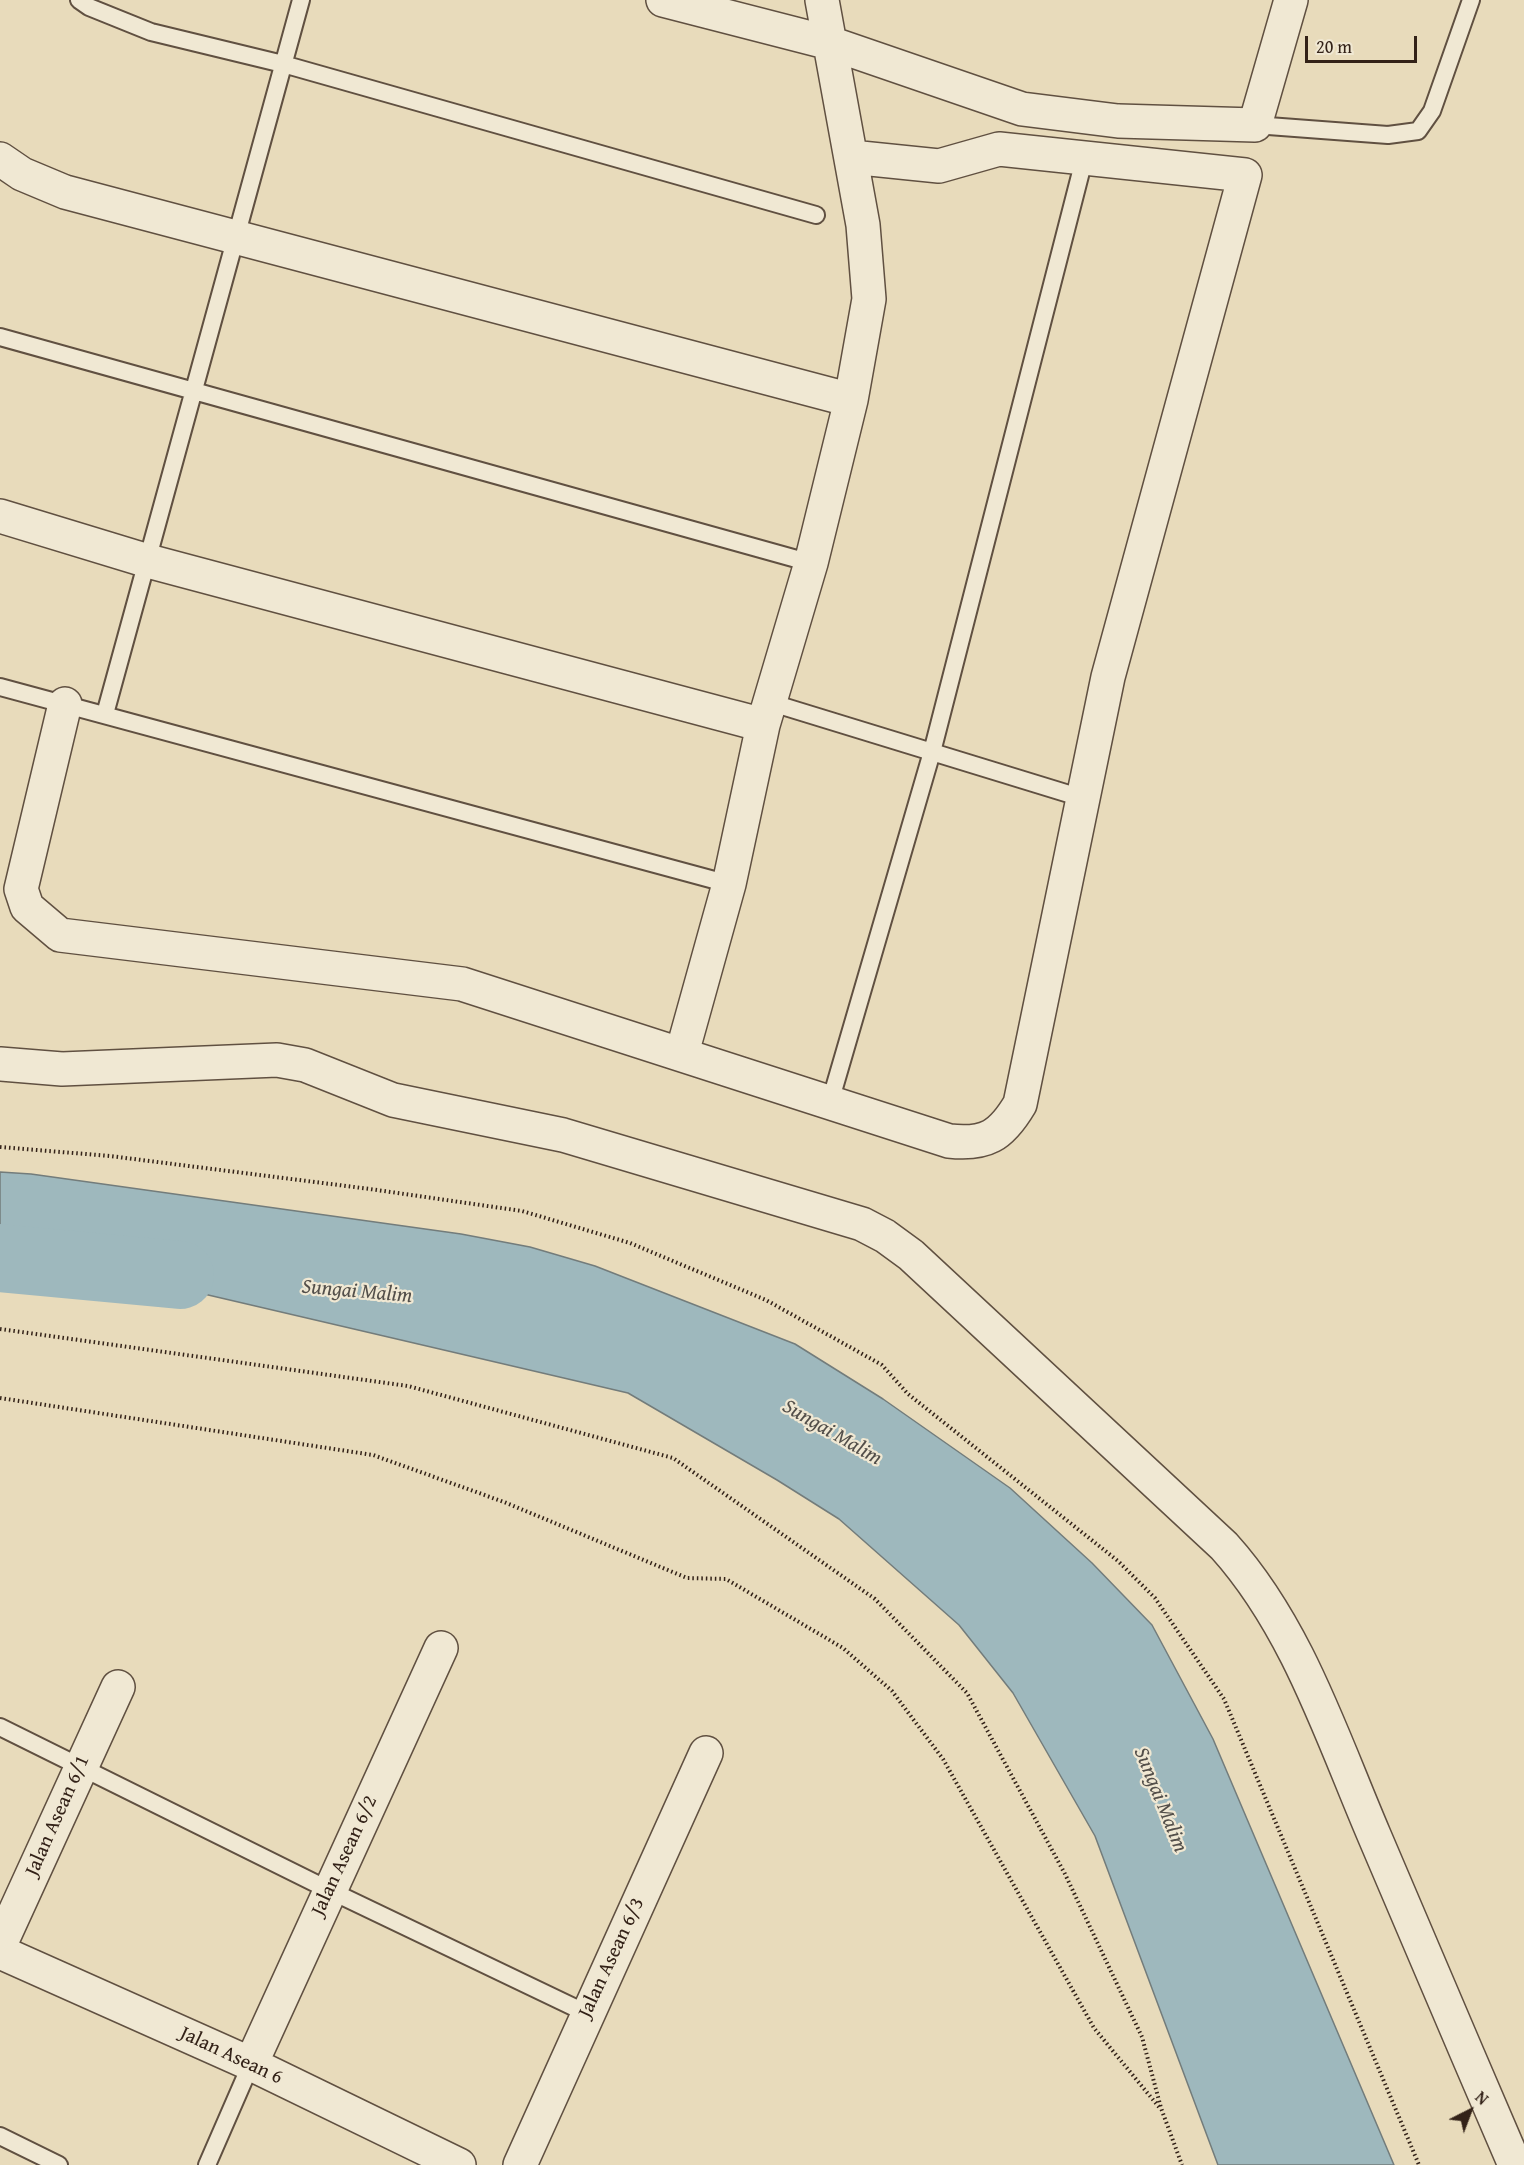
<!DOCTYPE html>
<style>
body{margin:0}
#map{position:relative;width:1524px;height:2165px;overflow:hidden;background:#e8dbbb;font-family:"Gentium Book Plus",serif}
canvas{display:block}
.north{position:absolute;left:1440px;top:2081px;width:60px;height:60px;-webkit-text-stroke:4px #f0e8d3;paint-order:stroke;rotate:42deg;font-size:16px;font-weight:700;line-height:24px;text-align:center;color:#332218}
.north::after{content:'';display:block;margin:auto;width:21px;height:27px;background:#332218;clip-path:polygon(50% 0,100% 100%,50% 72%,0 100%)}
.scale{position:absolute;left:1305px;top:36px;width:112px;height:27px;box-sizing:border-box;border:3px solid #332218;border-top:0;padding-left:8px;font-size:18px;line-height:21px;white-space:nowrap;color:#332218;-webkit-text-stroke:4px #f0e8d3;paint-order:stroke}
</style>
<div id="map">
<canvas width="1524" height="2165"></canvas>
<div class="north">N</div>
<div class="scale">20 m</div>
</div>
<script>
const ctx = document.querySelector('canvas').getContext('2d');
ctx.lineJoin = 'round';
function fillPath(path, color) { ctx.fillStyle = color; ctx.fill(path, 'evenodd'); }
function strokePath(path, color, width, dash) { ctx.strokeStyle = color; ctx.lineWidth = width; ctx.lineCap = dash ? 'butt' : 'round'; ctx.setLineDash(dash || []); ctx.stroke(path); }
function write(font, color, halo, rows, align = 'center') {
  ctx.font = font + ' "Gentium Book Plus",serif'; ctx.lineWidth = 4.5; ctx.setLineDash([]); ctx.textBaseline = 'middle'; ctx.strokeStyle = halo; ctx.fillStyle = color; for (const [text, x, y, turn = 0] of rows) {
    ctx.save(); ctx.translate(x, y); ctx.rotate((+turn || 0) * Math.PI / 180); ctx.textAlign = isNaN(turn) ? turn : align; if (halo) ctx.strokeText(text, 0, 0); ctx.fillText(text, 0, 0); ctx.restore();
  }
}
const water = new Path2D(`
 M 0,1172 L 31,1174 L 461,1234 L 530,1247 L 595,1266 L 795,1344 L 883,1399 L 1010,1488 L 1092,1563 L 1152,1625 L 1213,1739 L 1394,2165 L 1218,2165 L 1095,1836 L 1013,1693 L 959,1625 L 839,1519 L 777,1480 L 628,1393 L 54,1259 L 0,1256 Z`);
fillPath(water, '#9eb8bd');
strokePath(water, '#737c7b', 1.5);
strokePath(new Path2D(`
 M 0,1258 L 180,1275`), '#9eb8bd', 68);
const lane = new Path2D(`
 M 79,0 L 89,7 L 151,32 L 283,64 L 816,215
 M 1255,125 L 1388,135 L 1418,131 L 1432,111 L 1471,0
 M 0,337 L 811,563
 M 0,687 L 729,884
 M 769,702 L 1082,798
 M 105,714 L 301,0
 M 830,1102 L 932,752 L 1085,156
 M 0,1727 L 329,1890 L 586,2013
 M 0,2136 L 59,2165
 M 207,2165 L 251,2064`);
const street = new Path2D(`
 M 663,0 L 830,43 L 1022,109 L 1118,121 L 1255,125 L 1291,0
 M 0,159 L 22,174 L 65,192 L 851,400
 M 0,516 L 148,561 L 763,725
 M 65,704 L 21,889 L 27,907 L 60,935 L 462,984 L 949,1141 C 986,1145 1001,1136 1020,1104 L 1108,677 L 1245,175 L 999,149 L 939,166 L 851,157
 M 682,1053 L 729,884 L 763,725 L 811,563 L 851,400 L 869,299 L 863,225 L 822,0
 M 0,1064 L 62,1069 L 277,1060 L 305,1065 L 393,1100 L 563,1135 L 862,1224 L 885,1236 L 911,1255 L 1224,1546 C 1297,1627 1332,1737 1374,1835 C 1420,1945 1468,2055 1515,2165
 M 0,1945 L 118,1687
 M 0,1952 L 251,2064 L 459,2165
 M 251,2064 L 441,1648
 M 520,2165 L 706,1753`);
strokePath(lane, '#605041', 20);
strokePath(street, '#605041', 36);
strokePath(new Path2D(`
 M 0,1147 L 110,1156 L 370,1189 L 522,1211 L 630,1243 L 766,1300 L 882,1365 L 908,1394 L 1118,1561 L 1155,1598 L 1224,1699 L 1419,2165
 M 0,1329 L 408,1386 L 673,1458 L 875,1599 L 967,1693 L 1065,1874 L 1142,2037 L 1161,2108 L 1182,2165
 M 0,1398 L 373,1455 L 504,1502 L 687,1578 L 726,1579 L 843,1648 L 892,1691 L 943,1759 L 1094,2028 L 1159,2107`), '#332218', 4, [1.5, 3]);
strokePath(lane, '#f0e8d3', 16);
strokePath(street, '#f0e8d3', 33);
write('20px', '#332218', '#f0e8d3', [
 ["Jalan Asean 6/1",58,1816,-66],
 ["Jalan Asean 6/2",345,1856,-65],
 ["Jalan Asean 6/3",612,1958,-65],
 ["Jalan Asean 6",231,2056,25]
]);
write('italic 21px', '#534f4a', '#f0e8d3', [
 ["Sungai Malim",357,1292,5],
 ["Sungai Malim",832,1433,30],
 ["Sungai Malim",1160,1800,68]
]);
</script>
